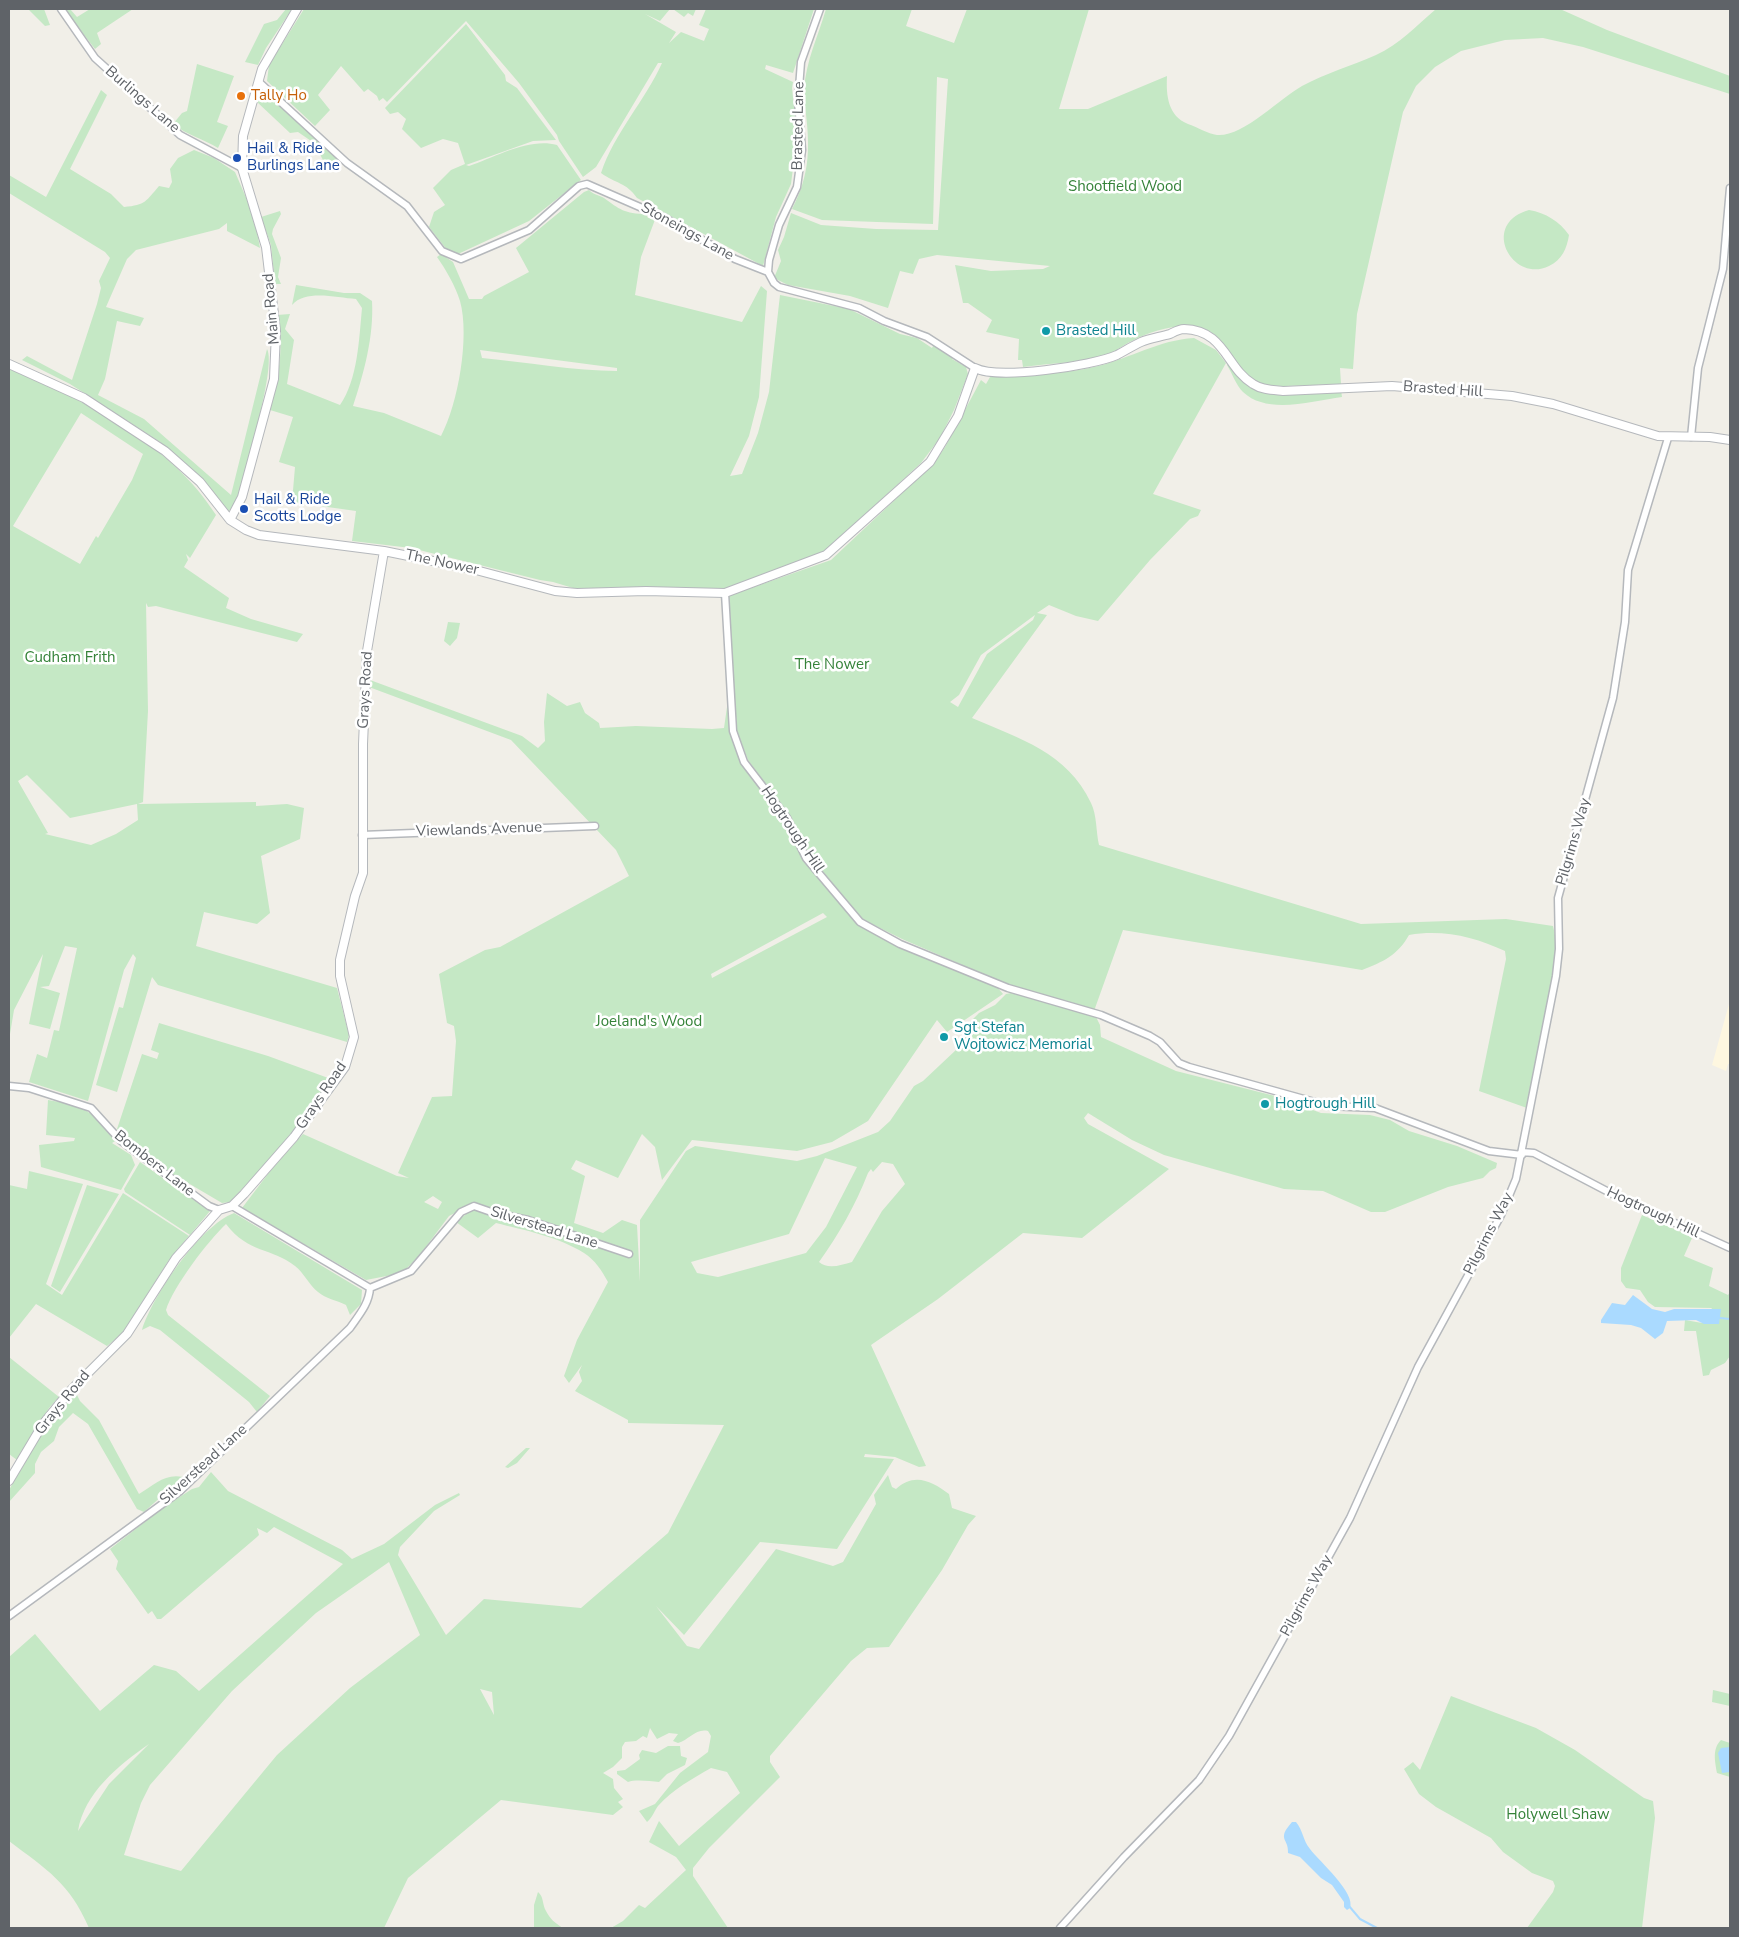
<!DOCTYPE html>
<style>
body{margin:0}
#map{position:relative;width:1739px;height:1937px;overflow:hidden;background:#f1efe8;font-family:"Nunito Sans",sans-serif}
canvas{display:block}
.frame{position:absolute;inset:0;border:10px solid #5f6368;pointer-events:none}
</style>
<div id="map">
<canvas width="1739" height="1937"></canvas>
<div class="frame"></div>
</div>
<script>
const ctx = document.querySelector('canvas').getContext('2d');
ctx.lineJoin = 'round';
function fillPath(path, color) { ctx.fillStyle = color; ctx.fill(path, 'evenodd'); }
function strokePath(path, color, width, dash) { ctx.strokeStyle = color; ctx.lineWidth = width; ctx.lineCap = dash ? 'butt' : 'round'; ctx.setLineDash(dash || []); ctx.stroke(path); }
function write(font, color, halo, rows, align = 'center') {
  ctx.font = font + ' "Nunito Sans",sans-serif'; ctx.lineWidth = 5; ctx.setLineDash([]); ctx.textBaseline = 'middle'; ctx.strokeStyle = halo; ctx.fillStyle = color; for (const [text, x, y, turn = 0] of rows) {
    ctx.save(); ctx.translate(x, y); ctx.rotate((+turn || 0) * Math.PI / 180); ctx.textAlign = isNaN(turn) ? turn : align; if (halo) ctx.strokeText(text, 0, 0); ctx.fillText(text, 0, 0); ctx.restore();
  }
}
fillPath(new Path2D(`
 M 1729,1004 L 1730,1064 L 1728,1064 L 1726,1071 L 1712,1065 Z`), '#fef7e0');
fillPath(new Path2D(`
 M 28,9 L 44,9 L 50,25 L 45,26 Z
 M 64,9 L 70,9 L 77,17 L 90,9 L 133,9 L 97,33 L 101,44 L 95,49 Z
 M 286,9 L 292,9 L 266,48 L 258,65 L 245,62 L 264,24 L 277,20 Z
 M 304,9 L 670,9 L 660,21 L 645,14 L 676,32 L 669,43 L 681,32 L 704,41 L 709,29 L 699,25 L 706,9 L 814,9 L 793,73 L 766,65 L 765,69 L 793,82 L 792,88 L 797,136 L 791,184 L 776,217 L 763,266 L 637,198 C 626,182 616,184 601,173 C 614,133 645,101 662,63 L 658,63 L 596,167 L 583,177 L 559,141 L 557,135 L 519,83 L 466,21 L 387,102 L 383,98 L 379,101 L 377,96 L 368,89 L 364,92 L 341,66 L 318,95 L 330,110 L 315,126 L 267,81 L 269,65 Z
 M 673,9 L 696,9 L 693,16 L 688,13 L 684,17 Z
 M 826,9 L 912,9 L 906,26 L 954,43 L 967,9 L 1089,9 L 1059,109 L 1088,109 L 1167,76 C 1166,96 1168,116 1188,124 C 1197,127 1208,134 1217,135 C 1243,137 1279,99 1302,86 C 1326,73 1351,66 1376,55 C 1399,45 1417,25 1436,9 L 1560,9 L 1607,30 L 1730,76 L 1730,94 L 1583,47 L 1543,38 L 1505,40 L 1461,51 L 1435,67 L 1416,86 L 1403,112 L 1357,314 L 1353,369 L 1340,368 L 1341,384 C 1323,384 1272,389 1258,383 C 1234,372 1229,336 1202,328 C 1180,322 1151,331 1132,341 C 1124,344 1117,351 1109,354 C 1082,363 1051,363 1023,367 L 1022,360 L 1018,360 L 1019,339 L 986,332 L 992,320 L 968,303 L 963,303 L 955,265 L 991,271 L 1043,269 L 1050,266 L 937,255 L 919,259 L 913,274 L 900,271 L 888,308 L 850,296 L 788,285 L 774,278 L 781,261 L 778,250 L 784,237 L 791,213 L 821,225 L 876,229 L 938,230 L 948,79 L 937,77 L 933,224 L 822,220 L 792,209 C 807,180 810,157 807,124 C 806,113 804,101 804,90 C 806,60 818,37 826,9 Z
 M 466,24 L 505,75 L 506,81 L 517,88 L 556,140 L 533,141 L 466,165 L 469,166 C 495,157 530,137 557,145 L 581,180 L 529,221 L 458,254 L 447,250 L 429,227 L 434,212 L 445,205 L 433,188 L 451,170 L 465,164 L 458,143 L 443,139 L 421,148 L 402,129 L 406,119 L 398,112 L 390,114 L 385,108 Z
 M 197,64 L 234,76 L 217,122 L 228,126 L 218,148 C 203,139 187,135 173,124 L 182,113 L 187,111 Z
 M 261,89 L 339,160 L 336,166 L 323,160 L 314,143 L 298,132 L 290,133 L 257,102 Z
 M 101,90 L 107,95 L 70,169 L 111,194 L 124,207 C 146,205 146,201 159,186 L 169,188 L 172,182 L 170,169 L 178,158 L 194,150 L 214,158 L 235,172 L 254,216 L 260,248 L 227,231 L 227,223 L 219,229 L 136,250 L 127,259 L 106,307 L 144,318 L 140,326 L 117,321 L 105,379 L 98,395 L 144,419 L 231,495 L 267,349 C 277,367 243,477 236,503 L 228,512 L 202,478 L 160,442 L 70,384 L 22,360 L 27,356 L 72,380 L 97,304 L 101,288 L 99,281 L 110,258 L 105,252 L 9,193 L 9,175 L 46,197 Z
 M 589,190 C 594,195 599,195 604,198 C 619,209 625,214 646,214 L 648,218 L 656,217 L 641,257 L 635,295 L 742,322 L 761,286 L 767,291 L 759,397 L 749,436 L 730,476 L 742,474 L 758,433 L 769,392 L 780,295 L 849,309 L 900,334 L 917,338 L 932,348 L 934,344 L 953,356 L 952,359 L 966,367 L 968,374 L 954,410 L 940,438 L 921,463 L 824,552 L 729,590 L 573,588 L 553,582 L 540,580 L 411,548 L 352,541 L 356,511 L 292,502 L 295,467 L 279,462 L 293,417 L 270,410 C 278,380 285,347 277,315 L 290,314 L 285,329 L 294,340 L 287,384 L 340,405 C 358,379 359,339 362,308 L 356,299 C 337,298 306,289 292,305 L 296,285 L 344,293 L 360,293 L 372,301 C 374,336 364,373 353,406 L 384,413 L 441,436 C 458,404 470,337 460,301 C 455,285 446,270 437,257 L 441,254 L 453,262 L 469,299 L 482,299 L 484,296 L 529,272 L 516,248 L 584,192 ZM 480,350 L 617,368 L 617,371 C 575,371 525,362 482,358 Z
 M 1529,210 C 1546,213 1559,221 1569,235 C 1567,248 1562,260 1549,266 C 1513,284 1479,224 1529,210 Z
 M 280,211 L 281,214 L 273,229 L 272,234 L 281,258 L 278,277 L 281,284 L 275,284 L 271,245 L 261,217 Z
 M 1194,338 L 1216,350 L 1226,363 L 1153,494 L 1201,510 L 1198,516 L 1190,519 L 1150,560 L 1098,621 L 1076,616 L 1049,605 L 1037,613 L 1047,615 L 972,718 C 1020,739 1067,752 1091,803 C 1097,815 1096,832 1099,845 L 1361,924 L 1506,919 L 1553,926 L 1556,939 L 1555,962 L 1527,1108 L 1479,1091 L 1506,959 L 1505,951 C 1475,937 1443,929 1409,935 C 1398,955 1383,962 1362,970 L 1123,930 L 1094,1011 L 1009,985 L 902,939 L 862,919 L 811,857 L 790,817 L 748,760 L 737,731 L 728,596 L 831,560 L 934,463 L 945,447 L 981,380 L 986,384 L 990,377 C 1025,374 1063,375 1098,366 C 1131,358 1159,340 1194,338 ZM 1035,615 L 1033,620 L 987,654 L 958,707 L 950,702 L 959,695 L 981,655 Z
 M 1230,361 L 1251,387 L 1341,390 L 1342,397 C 1312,401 1267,415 1243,392 C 1236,385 1232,373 1227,365 Z
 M 9,366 C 84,402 170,442 216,515 L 190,558 L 186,554 L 188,560 L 184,567 L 229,598 L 226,608 L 251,619 L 303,634 L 297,642 L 156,606 L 148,607 L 146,603 L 148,711 L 143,802 L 138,804 L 256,802 L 256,806 L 287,804 L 304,808 L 300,839 L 261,856 L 270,913 L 257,924 L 204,912 L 196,946 L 337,988 L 349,1035 L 347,1042 L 158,985 L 152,977 L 117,1092 L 96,1085 L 119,1007 L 123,1008 L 136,958 L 133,954 L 124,970 L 88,1101 L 29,1082 L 37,1054 L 47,1058 L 54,1030 L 59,1031 L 77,948 L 65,946 L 49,986 L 40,987 L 60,993 L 50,1029 L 29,1024 L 43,954 L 14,1010 L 9,1040 ZM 81,413 L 143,454 L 132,480 L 98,538 L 96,536 L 80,564 L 13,526 ZM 27,775 L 70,818 L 137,804 L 138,820 L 116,834 L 91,845 L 45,834 L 48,833 L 18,781 Z
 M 448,622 L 460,623 L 457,638 L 450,646 L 444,641 Z
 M 370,680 L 522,736 L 538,748 L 545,741 L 544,722 L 547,693 L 567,706 L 580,702 L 585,713 L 599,723 L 600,728 L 636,726 L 712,729 L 724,728 L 729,693 L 729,730 L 741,763 L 783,819 L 802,857 L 856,923 L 900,948 L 998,988 L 1003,994 L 947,1032 L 937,1020 L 868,1121 L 832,1142 L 797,1151 L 692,1140 L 662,1180 L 655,1147 L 642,1134 L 618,1178 L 576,1160 L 571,1169 L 585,1176 L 574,1223 L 603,1233 L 622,1220 L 637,1225 L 640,1282 L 640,1220 L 686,1151 L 695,1146 L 797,1161 L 817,1156 L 878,1132 L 890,1121 L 914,1086 L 923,1081 L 957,1049 L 970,1022 L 979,1013 L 995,1005 L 1006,994 L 1011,993 L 1095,1015 L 1100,1025 L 1101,1037 L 1176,1071 L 1275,1096 L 1321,1113 L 1370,1115 L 1390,1120 L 1409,1131 L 1457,1146 L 1497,1163 L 1496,1168 L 1490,1171 L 1483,1178 L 1448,1187 L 1385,1212 L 1371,1212 L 1323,1191 L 1284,1189 L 1164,1155 L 1132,1140 L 1088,1113 L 1084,1118 L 1088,1124 L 1169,1169 L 1082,1238 L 1023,1233 L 938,1299 L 871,1345 L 926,1466 L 919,1467 L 895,1457 L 865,1454 L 864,1457 L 894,1459 L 837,1549 L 760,1542 L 684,1635 L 656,1606 L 687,1646 L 699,1649 L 776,1549 L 833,1566 L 843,1562 L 876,1504 L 874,1495 L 888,1475 L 892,1487 L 896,1489 C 914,1472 932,1481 949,1494 L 952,1508 L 976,1516 L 968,1525 L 942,1570 L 889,1647 L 867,1648 L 851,1661 L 770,1756 L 770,1762 L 780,1777 L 709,1848 L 693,1868 L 693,1876 L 728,1928 L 611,1928 L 623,1921 L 639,1905 L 645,1908 L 686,1870 L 676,1857 L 649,1842 L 659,1821 L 679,1846 L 740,1793 L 727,1772 L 711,1768 C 692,1779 673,1789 658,1806 C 654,1811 653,1817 647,1822 L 639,1811 L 655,1804 L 680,1773 L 708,1752 L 711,1736 L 708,1731 C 696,1728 689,1740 678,1743 L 673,1741 L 678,1734 L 669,1733 L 657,1739 L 650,1728 L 647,1738 L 643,1736 L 636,1741 L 625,1742 L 622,1747 L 622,1758 L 613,1767 L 603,1773 L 613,1779 L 614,1788 L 623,1799 L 618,1802 L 623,1807 L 613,1815 L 501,1800 L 408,1878 L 384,1928 L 89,1928 C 69,1882 47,1870 9,1841 L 9,1657 L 35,1634 L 100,1711 L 154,1665 L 176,1671 L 199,1691 L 343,1564 L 274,1527 L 267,1533 L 257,1528 L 259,1535 L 257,1537 L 161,1619 L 157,1619 L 152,1611 L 148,1614 L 116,1569 L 118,1561 L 110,1549 L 164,1507 L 192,1489 L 199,1487 L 211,1472 L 228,1491 L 342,1550 L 352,1559 L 384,1544 L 435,1505 L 459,1493 L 460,1495 L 434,1511 L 400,1547 L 398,1555 L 446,1635 L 484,1599 L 581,1608 L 668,1533 L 724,1425 L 628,1423 L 628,1420 L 575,1391 L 582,1381 L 579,1372 L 582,1365 L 569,1383 L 564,1376 L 577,1340 L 608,1282 C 602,1271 595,1260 584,1253 C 559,1237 524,1230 496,1223 L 478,1238 L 456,1222 L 474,1208 L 498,1212 L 474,1203 L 449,1216 L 419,1256 L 402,1273 L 366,1280 L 242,1208 L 271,1170 L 303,1134 L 397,1176 L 409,1178 L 398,1173 L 432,1097 L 452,1096 L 456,1041 L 454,1026 L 447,1023 L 439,974 L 485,950 L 500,947 L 629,876 L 616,850 L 511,740 L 369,687 ZM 823,913 L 827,917 L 712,978 L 711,974 ZM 825,1158 L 857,1167 L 826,1227 L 806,1253 L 718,1277 L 697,1273 L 691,1262 L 789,1234 ZM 882,1162 L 893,1164 L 905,1184 L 882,1211 L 852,1262 C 841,1265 828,1270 819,1262 C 839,1234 855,1206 868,1173 L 871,1169 L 873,1172 ZM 433,1196 L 442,1202 L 438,1209 L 424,1202 ZM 389,1562 L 420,1635 L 350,1688 L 277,1755 L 181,1871 L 124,1855 L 141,1803 L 150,1785 L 232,1691 L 316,1613 ZM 480,1689 L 492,1692 L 494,1715 ZM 149,1744 L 109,1784 L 78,1831 C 84,1793 119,1765 149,1744 Z
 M 159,1023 L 268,1056 L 331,1079 L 288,1140 L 230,1202 L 222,1203 L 166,1170 L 117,1129 L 142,1054 L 157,1059 L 159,1053 L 151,1050 Z
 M 48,1100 C 88,1106 91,1112 117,1140 L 112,1143 L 131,1155 L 135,1165 L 121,1190 L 41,1167 L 39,1145 L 74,1141 L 75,1138 L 46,1135 Z
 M 140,1162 L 210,1211 L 190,1235 L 125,1192 L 124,1189 Z
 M 29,1171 L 83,1184 L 46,1284 L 62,1295 L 123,1193 L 189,1236 L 169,1260 L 122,1334 L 107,1346 L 36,1304 L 9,1338 L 9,1185 L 27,1189 Z
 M 87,1185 L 119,1194 L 60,1292 L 51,1286 Z
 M 234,1213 L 362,1290 L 361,1304 L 350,1315 L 346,1305 C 336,1300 326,1299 318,1292 C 309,1285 304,1273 295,1266 C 271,1247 249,1254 226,1224 C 208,1241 173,1287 166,1310 L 168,1315 L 270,1396 L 257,1412 L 249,1402 L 160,1330 L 150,1326 L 142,1330 C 153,1295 200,1226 234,1213 Z
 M 1642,1215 L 1690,1236 L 1692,1238 L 1684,1256 L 1713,1268 L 1709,1286 L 1728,1295 L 1730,1292 L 1730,1356 L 1725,1363 L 1711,1370 L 1709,1375 L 1703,1376 L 1696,1331 L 1684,1331 L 1685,1320 L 1702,1323 L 1712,1308 L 1655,1307 L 1648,1302 L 1640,1290 L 1626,1288 L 1621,1281 L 1621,1268 Z
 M 9,1357 L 59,1397 L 49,1408 L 17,1460 L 9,1454 Z
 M 76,1393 L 80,1401 L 99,1420 L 139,1494 C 154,1485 165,1473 183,1477 L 144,1512 L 137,1509 L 88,1424 L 73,1413 L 59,1427 L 54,1441 L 41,1452 L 35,1464 L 35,1473 L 9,1502 L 9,1490 L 40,1436 Z
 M 526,1448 L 530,1448 L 517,1463 L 508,1468 L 505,1467 Z
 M 1713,1690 L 1730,1694 L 1730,1706 L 1712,1702 Z
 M 1451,1696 L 1536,1728 L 1575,1750 L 1644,1798 L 1653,1801 L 1655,1818 L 1642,1928 L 1527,1928 L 1553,1892 L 1555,1886 L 1553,1881 L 1532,1873 L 1503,1852 L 1491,1838 L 1436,1807 L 1419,1794 L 1404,1769 L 1413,1762 L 1420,1770 Z
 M 1721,1740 L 1730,1743 L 1730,1777 L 1717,1773 C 1715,1761 1712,1749 1721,1740 Z
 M 668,1746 L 680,1746 L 681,1756 L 687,1758 L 685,1765 L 667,1774 L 659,1782 C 650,1781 635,1779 628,1782 L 617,1774 L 617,1771 L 625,1770 L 640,1759 L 639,1755 L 642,1750 L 656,1753 Z
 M 538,1892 C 544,1897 542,1904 546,1911 C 550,1919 555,1923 563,1928 L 534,1928 L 534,1905 Z`), '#c5e8c5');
fillPath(new Path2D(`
 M 1633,1295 L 1652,1309 L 1665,1312 L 1674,1309 L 1721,1309 L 1719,1324 L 1704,1324 L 1696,1320 L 1667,1321 L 1663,1333 L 1655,1339 L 1641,1328 L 1631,1325 L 1601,1323 L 1601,1320 L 1612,1303 L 1625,1305 Z
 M 1730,1747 L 1730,1772 L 1722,1773 L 1718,1753 L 1721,1748 Z
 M 1292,1822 L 1296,1822 C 1303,1830 1303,1841 1310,1849 C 1320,1862 1356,1893 1350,1908 L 1347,1910 L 1344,1907 L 1344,1902 L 1332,1885 L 1321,1878 L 1300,1857 L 1288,1853 C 1289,1838 1276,1840 1292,1822 Z`), '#aadaff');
strokePath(new Path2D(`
 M 1720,1318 L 1730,1319
 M 1349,1906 L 1360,1919 L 1377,1928`), '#aadaff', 2);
const minor = new Path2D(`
 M 61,9 L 95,58 L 180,135 L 242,168
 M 259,82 L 347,163 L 407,206 L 442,251 L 461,259 L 529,230 L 579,186 L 587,184 L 665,218 L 735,259 L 768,272 L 774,283 L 779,287 L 859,308 L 884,321 L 927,337 L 975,368
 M 768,272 L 769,260 L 779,225 L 797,187 L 802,150 L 798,101 L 801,62 L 820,9
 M 1691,437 L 1698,368 L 1723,269 L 1730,188
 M 725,593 L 733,731 L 744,762 L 787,818 L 806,858 L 860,922 L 900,944 L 1008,988 L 1101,1015 L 1150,1036 L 1160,1042 L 1179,1063 L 1189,1067 L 1329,1106 L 1375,1108 L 1489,1151 L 1522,1155
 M 362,835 L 595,826
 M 9,1086 L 29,1088 L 91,1108 L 121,1141 L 209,1206 L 219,1210
 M 1522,1152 L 1534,1153 L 1620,1198 L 1730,1248
 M 232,1206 L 370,1288
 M 370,1288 L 411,1271 L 461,1212 L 474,1206 L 494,1213 L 528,1220 L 629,1254
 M 9,1616 L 180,1491 L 350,1328 C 359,1315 369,1304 370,1288
 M 1060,1928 L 1124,1857 L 1199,1780 L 1229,1736 L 1350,1518 L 1418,1367 L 1501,1215 L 1516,1179 L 1556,976 L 1559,949 L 1558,898 L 1613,698 L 1625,622 L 1628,570 L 1668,438`);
const tertiary = new Path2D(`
 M 9,364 L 84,398 L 165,451 L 200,482 L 230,520 L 246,530 L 259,535 L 384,551 L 472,569 L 555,591 L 577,593 L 646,591 L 725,593 L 826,555 L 930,462 L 958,416 L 975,368 C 998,380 1092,366 1117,355 C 1125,351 1132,346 1141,342 C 1150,338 1160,337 1170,334 C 1174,332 1179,329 1184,329 C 1225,330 1226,368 1253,384 C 1262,390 1273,390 1283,391 L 1392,386 L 1512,396 L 1553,404 L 1658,436 L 1710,437 L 1730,440
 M 230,520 L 242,497 L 274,379 L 276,331 L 266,247 L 242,168 L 243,136 L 262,69 L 297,9
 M 9,1481 L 43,1424 L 69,1392 L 127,1334 L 176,1258 L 219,1210 L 232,1206 L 244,1194 L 294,1137 L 345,1067 L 354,1037 L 340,976 L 340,960 L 355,896 L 363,873 L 363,744 L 367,651 L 384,551`);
strokePath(minor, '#b5b8bc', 9);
strokePath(tertiary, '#b5b8bc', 10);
strokePath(minor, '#fff', 6);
strokePath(tertiary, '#fff', 8);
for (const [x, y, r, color] of [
 [241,96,5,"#e8710a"],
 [237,158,5,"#1a4fb4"],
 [1046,331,5,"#0f9aa8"],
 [244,509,5,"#1a4fb4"],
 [944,1037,5,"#0f9aa8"],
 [1265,1104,5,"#0f9aa8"]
]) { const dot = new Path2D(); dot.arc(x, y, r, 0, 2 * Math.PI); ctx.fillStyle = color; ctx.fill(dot); strokePath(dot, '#fff', 2); }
write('15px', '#c56008', '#fff', [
 ["Tally Ho",251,96]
], 'left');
write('15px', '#5f6368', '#fff', [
 ["Burlings Lane",142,100,41],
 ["Brasted Lane",799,126,-89],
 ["Stoneings Lane",687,232,29],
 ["Main Road",272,309,-95],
 ["Brasted Hill",1443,390,4],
 ["The Nower",442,563,12],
 ["Grays Road",366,690,-87],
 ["Viewlands Avenue",479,830,-2],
 ["Hogtrough Hill",792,830,56],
 ["Pilgrims Way",1574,842,-74],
 ["Grays Road",322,1096,-56],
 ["Bombers Lane",154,1164,38],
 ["Hogtrough Hill",1653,1213,25],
 ["Silverstead Lane",544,1228,17],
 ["Pilgrims Way",1489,1234,-63],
 ["Grays Road",63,1403,-51],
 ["Silverstead Lane",204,1465,-42],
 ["Pilgrims Way",1307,1596,-61]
]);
write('15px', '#164399', '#fff', [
 ["Hail & Ride",247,149],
 ["Burlings Lane",247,166],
 ["Hail & Ride",254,500],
 ["Scotts Lodge",254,517]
], 'left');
write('15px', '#348238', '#fff', [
 ["Shootfield Wood",1125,187],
 ["Cudham Frith",70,658],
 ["The Nower",832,665],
 ["Joeland's Wood",649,1022],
 ["Holywell Shaw",1558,1815]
]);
write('15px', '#0d838f', '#fff', [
 ["Brasted Hill",1056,331],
 ["Sgt Stefan",954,1028],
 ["Wojtowicz Memorial",954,1045],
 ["Hogtrough Hill",1275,1104]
], 'left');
</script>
